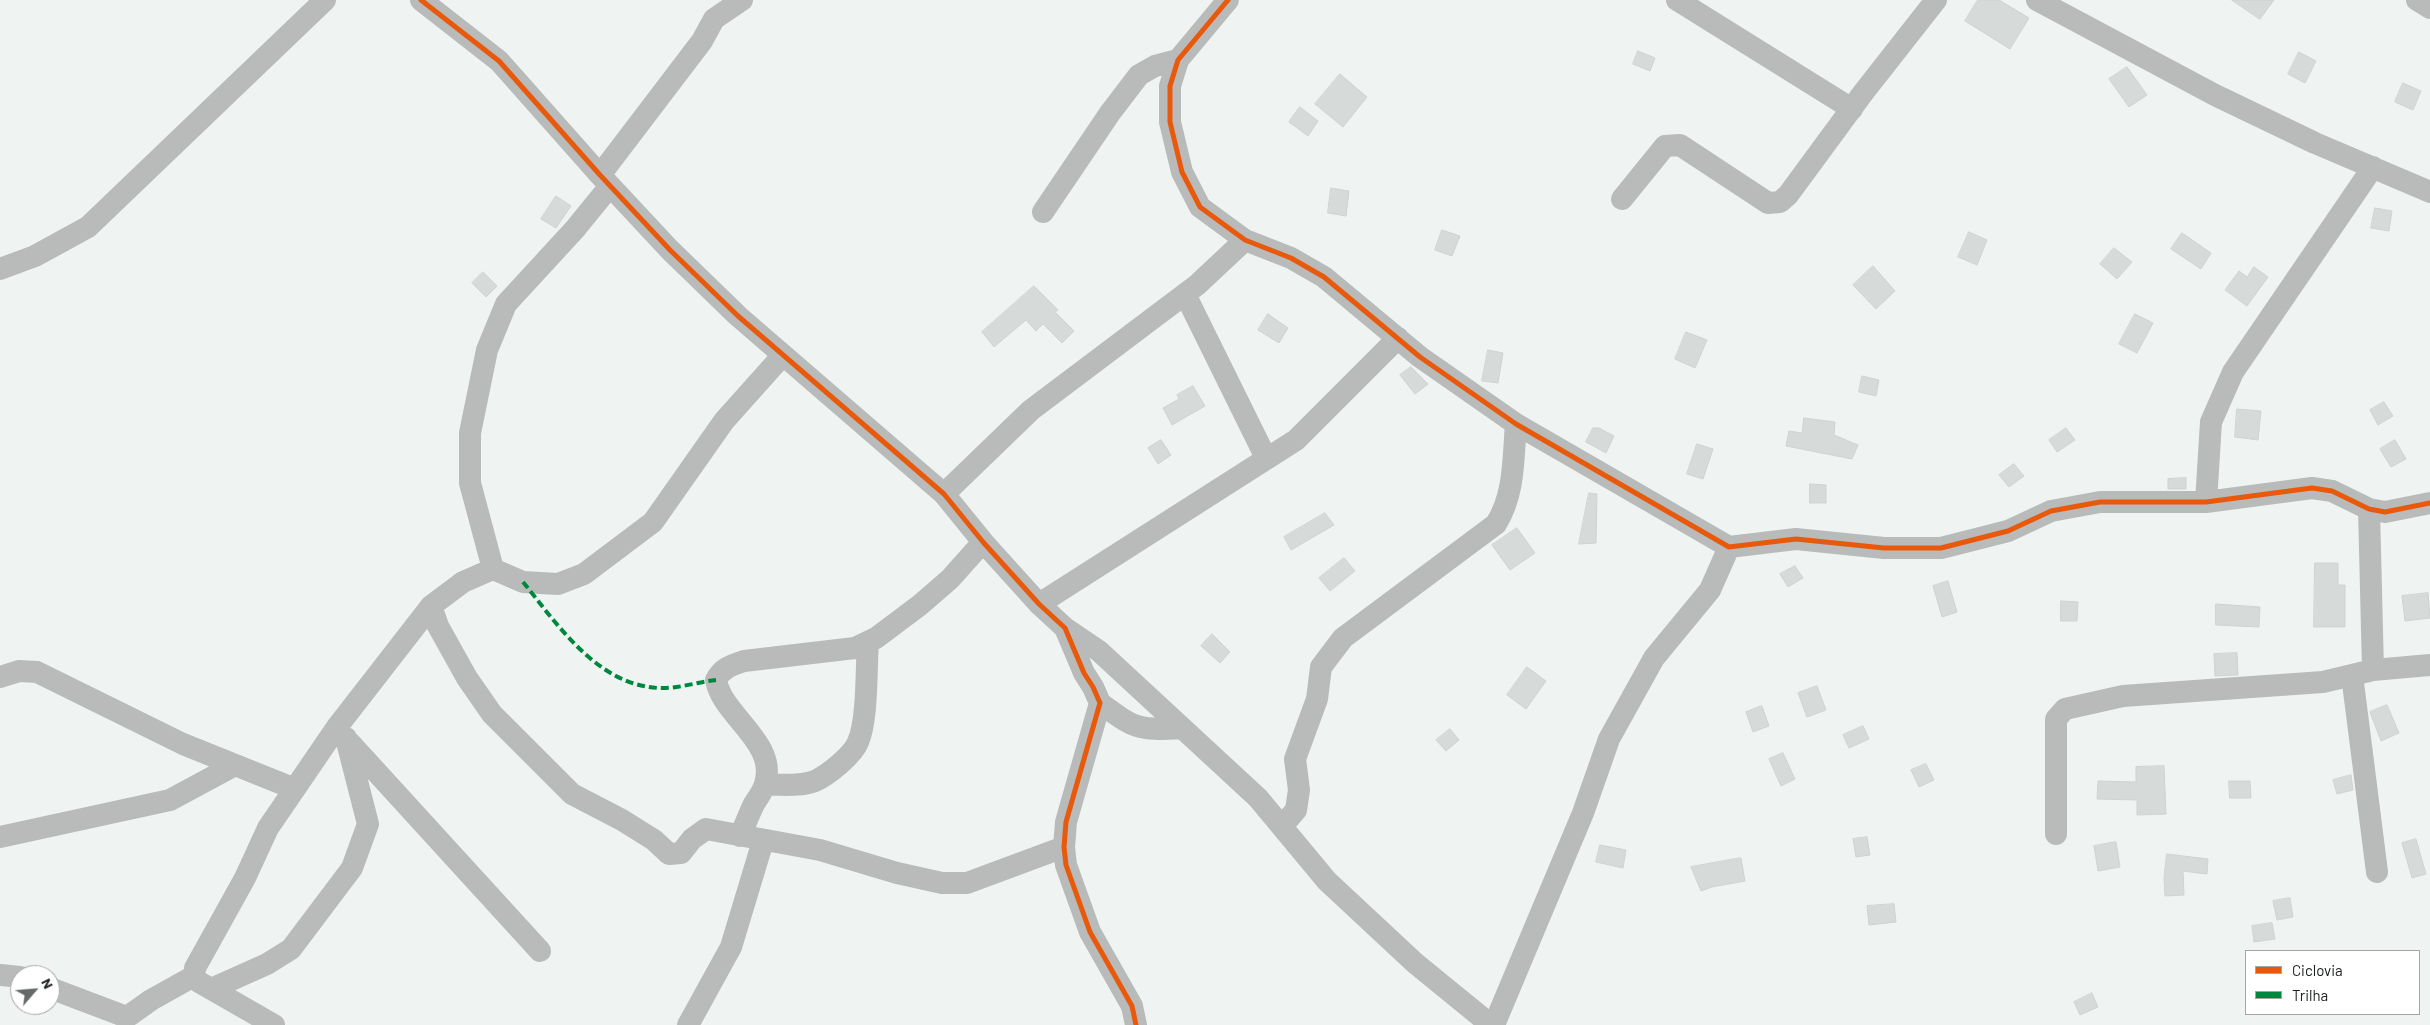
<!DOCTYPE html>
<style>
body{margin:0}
#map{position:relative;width:2430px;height:1025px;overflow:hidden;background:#eff4f2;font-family:Barlow,sans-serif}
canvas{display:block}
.legend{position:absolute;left:2245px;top:950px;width:175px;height:65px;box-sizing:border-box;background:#fff;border:1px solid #a4a5a5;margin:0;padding:6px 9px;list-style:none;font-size:15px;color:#1b1e1d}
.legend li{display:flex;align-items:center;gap:10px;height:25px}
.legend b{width:25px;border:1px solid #a4a5a5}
.north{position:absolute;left:10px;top:965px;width:50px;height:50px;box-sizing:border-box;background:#fff;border:1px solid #a4a5a5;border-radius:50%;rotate:63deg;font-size:14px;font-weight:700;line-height:20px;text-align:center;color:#1b1e1d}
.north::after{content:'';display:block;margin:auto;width:18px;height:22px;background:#656968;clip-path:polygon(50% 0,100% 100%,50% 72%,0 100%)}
</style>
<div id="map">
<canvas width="2430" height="1025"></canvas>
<ul class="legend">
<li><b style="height:6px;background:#e8590c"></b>Ciclovia</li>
<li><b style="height:6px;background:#00873e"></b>Trilha</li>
</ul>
<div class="north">N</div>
</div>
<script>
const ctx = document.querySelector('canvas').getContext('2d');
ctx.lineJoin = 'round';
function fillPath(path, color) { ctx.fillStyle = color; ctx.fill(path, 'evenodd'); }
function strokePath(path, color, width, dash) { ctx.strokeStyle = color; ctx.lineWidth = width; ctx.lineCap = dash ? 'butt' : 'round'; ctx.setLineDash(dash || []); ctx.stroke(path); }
const building = new Path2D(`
 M 1978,0 L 1999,0 L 2029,18 L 2010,49 L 1965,21 Z
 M 2232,0 L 2274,0 L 2260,19 Z
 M 1638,51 L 1655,58 L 1650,71 L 1633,64 Z
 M 2299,52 L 2316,61 L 2305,83 L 2288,74 Z
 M 2127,67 L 2147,95 L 2129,107 L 2109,79 Z
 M 1340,74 L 1367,97 L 1343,127 L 1315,104 Z
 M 2403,83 L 2421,91 L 2413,110 L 2395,102 Z
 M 1300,107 L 1318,121 L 1308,136 L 1289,122 Z
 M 1331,188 L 1349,191 L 1346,216 L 1328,213 Z
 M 556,196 L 571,206 L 556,228 L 541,219 Z
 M 2375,208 L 2392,211 L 2389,231 L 2371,228 Z
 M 1442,230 L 1460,236 L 1452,256 L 1435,250 Z
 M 1969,232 L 1987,240 L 1977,265 L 1958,257 Z
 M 2182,233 L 2211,253 L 2201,269 L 2171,249 Z
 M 2114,248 L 2132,262 L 2117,279 L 2100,264 Z
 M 1873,266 L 1895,291 L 1876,309 L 1853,285 Z
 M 2254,267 L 2268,277 L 2247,306 L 2225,290 L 2239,271 L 2247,277 Z
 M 483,272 L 497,286 L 486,297 L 472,283 Z
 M 1034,286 L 1058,310 L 1055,312 L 1074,331 L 1062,343 L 1043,324 L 1036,331 L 1026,320 L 994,347 L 982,332 Z
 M 1268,314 L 1288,328 L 1279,343 L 1258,330 Z
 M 2135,314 L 2153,323 L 2137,353 L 2119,344 Z
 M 1686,332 L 1707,340 L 1695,368 L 1675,359 Z
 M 1488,350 L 1503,353 L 1498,383 L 1482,381 Z
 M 1411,367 L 1428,384 L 1415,394 L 1400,375 Z
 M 1862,376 L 1879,380 L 1876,396 L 1859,392 Z
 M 1193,386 L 1205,406 L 1172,425 L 1163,408 L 1179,399 L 1177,395 Z
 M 2384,402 L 2393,416 L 2378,425 L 2370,410 Z
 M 2237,409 L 2261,411 L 2258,440 L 2235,437 Z
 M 1804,418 L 1835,422 L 1834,435 L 1858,445 L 1852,459 L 1786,446 L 1789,431 L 1802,433 Z
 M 1593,428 L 1599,428 L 1614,436 L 1606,453 L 1586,442 Z
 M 2066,428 L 2075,440 L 2057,452 L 2049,440 Z
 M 1161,440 L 1171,455 L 1158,464 L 1148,448 Z
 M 2395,440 L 2406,459 L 2391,467 L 2380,449 Z
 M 1697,444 L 1713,449 L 1703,479 L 1687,474 Z
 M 2014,464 L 2024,476 L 2009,487 L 1999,475 Z
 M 2186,478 L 2186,489 L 2168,489 L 2168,479 Z
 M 1810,484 L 1826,485 L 1826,503 L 1810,503 Z
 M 1589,493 L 1597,494 L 1596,543 L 1579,544 Z
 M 1325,513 L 1334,525 L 1291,550 L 1284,537 Z
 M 1517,528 L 1535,553 L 1510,570 L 1492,545 Z
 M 1344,558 L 1355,571 L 1330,591 L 1319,578 Z
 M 2315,563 L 2338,563 L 2338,585 L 2345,585 L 2345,627 L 2314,627 Z
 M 1795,566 L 1803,578 L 1788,587 L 1780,574 Z
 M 1948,581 L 1957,612 L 1942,617 L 1933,586 Z
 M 2428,593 L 2430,618 L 2405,621 L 2402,596 Z
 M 2061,601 L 2078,602 L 2077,621 L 2061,621 Z
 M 2216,604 L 2260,607 L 2259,627 L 2216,625 Z
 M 1212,634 L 1230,652 L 1220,663 L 1201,646 Z
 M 2237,653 L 2238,675 L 2215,676 L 2214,654 Z
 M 1527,667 L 1546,681 L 1526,709 L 1507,695 Z
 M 1817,686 L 1826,710 L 1807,717 L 1798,693 Z
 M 2387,705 L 2399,733 L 2381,741 L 2370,712 Z
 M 1762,706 L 1769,726 L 1753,732 L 1746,712 Z
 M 1863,726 L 1869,739 L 1849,748 L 1843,735 Z
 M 1450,729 L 1459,740 L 1446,751 L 1436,740 Z
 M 1783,753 L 1795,779 L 1781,786 L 1769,759 Z
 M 1926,764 L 1934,780 L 1919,787 L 1911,770 Z
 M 2164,766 L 2166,814 L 2137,815 L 2137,800 L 2097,799 L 2098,781 L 2136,782 L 2136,767 Z
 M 2351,775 L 2353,790 L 2337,794 L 2333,780 Z
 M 2229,781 L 2250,781 L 2251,798 L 2230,798 Z
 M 1867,837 L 1870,855 L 1856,857 L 1853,839 Z
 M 2416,839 L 2426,874 L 2412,878 L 2402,843 Z
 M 2116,842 L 2120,867 L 2098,871 L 2094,846 Z
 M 1600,845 L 1626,850 L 1623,868 L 1596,862 Z
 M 2167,854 L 2208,859 L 2207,874 L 2183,871 L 2184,895 L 2165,896 L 2164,878 Z
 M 1741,858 L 1745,881 L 1712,887 L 1701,891 L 1691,867 Z
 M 2290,898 L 2293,917 L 2277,920 L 2273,901 Z
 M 1894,904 L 1896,922 L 1869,925 L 1867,906 Z
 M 2272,923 L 2275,939 L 2254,942 L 2252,926 Z
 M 2092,993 L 2098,1007 L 2080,1015 L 2074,1002 Z`);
fillPath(building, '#d6dad8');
strokePath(building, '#cfd2d0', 1);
strokePath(new Path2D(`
 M 421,0 L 499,61 L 600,175 L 670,250 L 738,316 L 944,494 L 983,542 L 1039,604 L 1065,628 L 1084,673 L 1093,687 L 1100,703 L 1066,822 L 1064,847 L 1066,865 L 1090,932 L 1132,1006 L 1136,1025
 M 1228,0 L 1178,60 L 1170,86 L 1170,122 L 1182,172 L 1200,207 L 1245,240 L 1291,258 L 1324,277 L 1420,357 L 1516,424 L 1729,547 L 1796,539 L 1884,548 L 1941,548 L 2008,531 L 2051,511 L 2100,502 L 2206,502 L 2312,488 L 2332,491 L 2369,509 L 2385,512 L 2430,503
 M 1677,0 L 1852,109
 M 2037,0 L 2215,95 L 2315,143 L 2430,192
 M 2417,0 L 2430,8
 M 600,175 L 702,41 L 714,19 L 742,0
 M 1622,199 L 1665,146 L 1680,145 L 1768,203 L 1780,202 L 1788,195 L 1863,93 L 1936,0
 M 1043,212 L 1110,113 L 1139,75 L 1155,66 L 1178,60
 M 0,269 L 35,256 L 88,227 L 325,0
 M 1185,294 L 1266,458
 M 944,494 L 1031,410 L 1197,285 L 1245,240
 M 2206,502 L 2211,422 L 2233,372 L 2373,167
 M 2369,509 L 2373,670
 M 493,569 L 470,483 L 470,433 L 487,350 L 506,304 L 575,229 L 610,186
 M 1039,604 L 1296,440 L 1398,338
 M 431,606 L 438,626 L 467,678 L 492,714 L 572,794 L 622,820 L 654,840 L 669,854 L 681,853 L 692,839 L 706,829 L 820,850 L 897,873 L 942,883 L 967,883 L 1064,847
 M 1065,628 L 1099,651 L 1258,798 L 1327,881 L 1415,963 L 1491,1025
 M 2352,675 L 2377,872
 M 0,677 L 19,671 L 37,672 L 183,744 L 295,789
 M 1100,703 C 1134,728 1138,731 1181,728
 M 350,743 L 540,951
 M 765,785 C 781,784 800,787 815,781 C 828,775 853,755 858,742 C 868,719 866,668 868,642
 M 1283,825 L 1296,810 L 1299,790 L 1295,759 L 1317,699 L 1321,667 L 1343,638 L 1496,524 C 1515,494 1513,458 1516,424
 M 2056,834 L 2056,719 L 2065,709 L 2123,696 L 2323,682 L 2373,670 L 2430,665
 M 740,836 C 745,825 749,814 754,804 C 758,798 763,791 765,784 C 778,742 722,716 716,680 C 722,668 732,665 744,661 L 855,648 L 876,638 L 920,605 L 950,579 L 983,542
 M 0,837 L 170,800 L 235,765
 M 0,975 L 20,977
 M 50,988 L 124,1016 L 130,1015 L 151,1000 L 194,976
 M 211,989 L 267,964 L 291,949 L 352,868 L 368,824 L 346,738
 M 274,1025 L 199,982 L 194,976 L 195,968 L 245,878 L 268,828 L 337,727 L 431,606 L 463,582 L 493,569 L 523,582 L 558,584 L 584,574 L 653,522 L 724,421 L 783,355
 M 688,1025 L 731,947 L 763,841
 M 1494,1025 L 1583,813 L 1609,739 L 1654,658 L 1710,590 L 1729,547`), '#b9bbba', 22);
strokePath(new Path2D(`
 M 523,582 C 558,625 597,685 659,688 C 677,689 698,682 716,680`), '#00873e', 4, [8, 4]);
strokePath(new Path2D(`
 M 421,0 L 499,61 L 600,175 L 670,250 L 738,316 L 944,494 L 983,542 L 1039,604 L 1065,628 L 1084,673 L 1093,687 L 1100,703 L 1066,822 L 1064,847 L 1066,865 L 1090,932 L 1132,1006 L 1136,1025
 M 1228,0 L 1178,60 L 1170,86 L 1170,122 L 1182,172 L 1200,207 L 1245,240 L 1291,258 L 1324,277 L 1420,357 L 1516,424 L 1729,547 L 1796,539 L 1884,548 L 1941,548 L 2008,531 L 2051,511 L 2100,502 L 2206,502 L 2312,488 L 2332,491 L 2369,509 L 2385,512 L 2430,503`), '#e8590c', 5);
</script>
